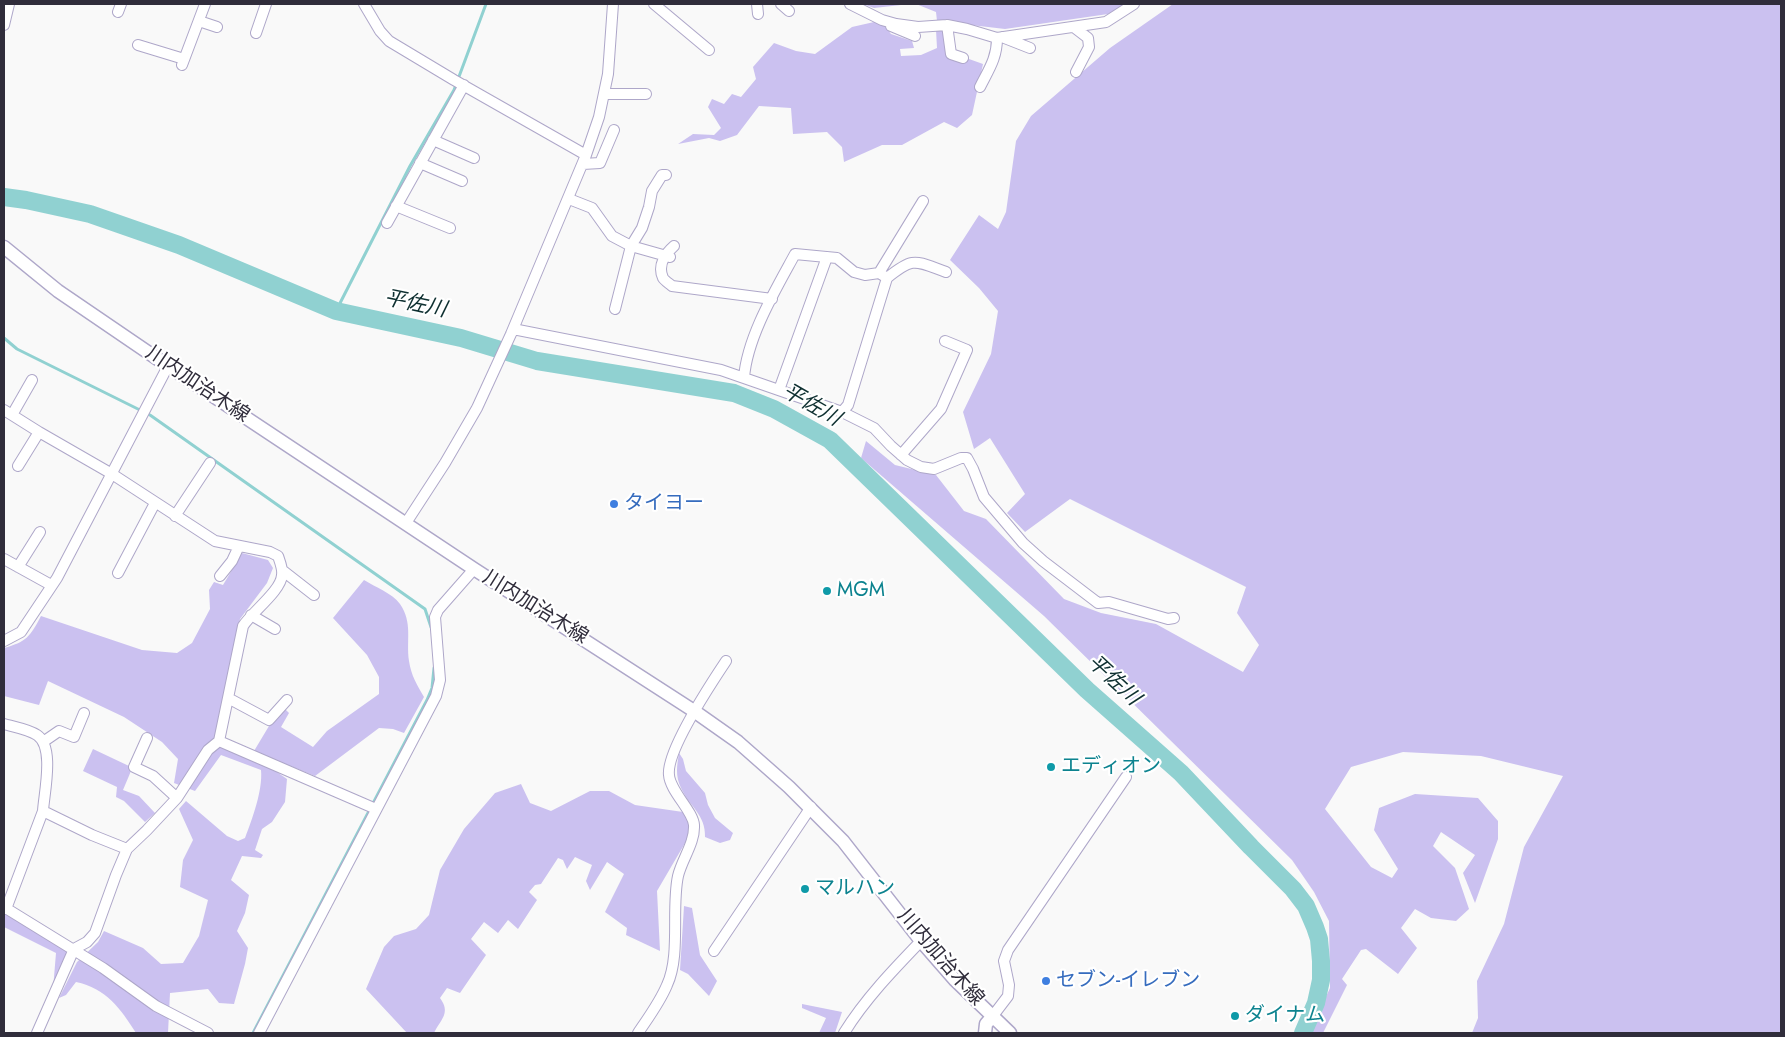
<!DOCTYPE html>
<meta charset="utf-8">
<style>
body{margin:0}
#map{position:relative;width:1785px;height:1037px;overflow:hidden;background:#f9f9f9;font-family:Jost,sans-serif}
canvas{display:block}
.frame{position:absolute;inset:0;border:5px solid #302d3b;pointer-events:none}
</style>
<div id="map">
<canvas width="1785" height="1037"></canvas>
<div class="frame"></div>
</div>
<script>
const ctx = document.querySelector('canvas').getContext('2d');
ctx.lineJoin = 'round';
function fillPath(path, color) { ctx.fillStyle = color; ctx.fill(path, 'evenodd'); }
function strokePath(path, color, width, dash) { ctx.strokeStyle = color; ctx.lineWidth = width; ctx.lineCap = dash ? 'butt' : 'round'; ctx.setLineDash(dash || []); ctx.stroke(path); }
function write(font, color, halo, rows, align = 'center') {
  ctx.font = font + ' Jost,"Noto Sans JP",sans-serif'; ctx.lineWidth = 4.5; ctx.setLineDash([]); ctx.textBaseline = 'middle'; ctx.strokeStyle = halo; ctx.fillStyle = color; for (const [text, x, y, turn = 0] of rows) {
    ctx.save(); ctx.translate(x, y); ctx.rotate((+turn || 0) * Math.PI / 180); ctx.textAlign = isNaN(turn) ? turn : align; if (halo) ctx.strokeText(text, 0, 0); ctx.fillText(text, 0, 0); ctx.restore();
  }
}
fillPath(new Path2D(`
 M 863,4 L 910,4 L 874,8 Z
 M 916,4 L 1125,4 L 1108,14 L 1005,29 L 937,21 L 936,12 Z
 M 1173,4 L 1781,4 L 1781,1033 L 1472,1033 L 1478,1018 L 1477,981 L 1504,924 L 1524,847 L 1563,776 L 1481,756 L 1403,752 L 1351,767 L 1325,809 L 1371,867 L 1392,878 L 1398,869 L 1374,830 L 1379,808 L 1415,794 L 1478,798 L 1498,821 L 1498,839 L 1475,903 L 1463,873 L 1475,855 L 1441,832 L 1433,846 L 1455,868 L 1469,909 L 1456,921 L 1431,918 L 1415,909 L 1401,928 L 1417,948 L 1398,974 L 1366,949 L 1361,950 L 1342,979 L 1347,985 L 1323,1033 L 1309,1033 L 1330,988 L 1329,921 L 1314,892 L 1292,860 L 1044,616 L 861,458 L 866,441 L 895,465 L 936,475 L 964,511 L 986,519 L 1064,599 L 1101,613 L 1156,624 L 1243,672 L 1259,645 L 1237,613 L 1246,587 L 1070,499 L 1025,532 L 1007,513 L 1025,494 L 990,438 L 974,449 L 963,412 L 991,354 L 998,311 L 979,288 L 950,260 L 979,215 L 998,229 L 1006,212 L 1016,141 L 1031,116 L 1110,48 Z
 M 874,22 L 884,25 L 891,34 L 912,41 L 914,48 L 900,49 L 901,56 L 921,55 L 937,48 L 936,30 L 944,31 L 948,57 L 962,63 L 969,59 L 983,64 L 972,115 L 957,128 L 944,122 L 902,145 L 882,145 L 844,162 L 842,147 L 827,132 L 793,134 L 791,108 L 759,106 L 737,135 L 720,141 L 709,138 L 678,144 L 693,134 L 714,135 L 721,128 L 708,107 L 712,99 L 724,104 L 732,94 L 741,97 L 756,79 L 753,67 L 774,43 L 796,51 L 815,54 L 852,27 Z
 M 242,553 L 268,560 L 273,568 L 267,583 L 240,619 L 216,737 L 274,770 L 287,779 L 285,802 L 272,822 L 262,829 L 255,850 L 263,855 L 261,858 L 242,856 L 231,880 L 249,895 L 245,913 L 237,931 L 248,948 L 245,964 L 234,1004 L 219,1003 L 208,989 L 170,993 L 168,1033 L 136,1033 C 121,1009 106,988 76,982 L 66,995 L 59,998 L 77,962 L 98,942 L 104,931 L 143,948 L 161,964 L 183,963 L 199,936 L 208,900 L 180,887 L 183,860 L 193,840 L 179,809 L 186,801 L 227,836 L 238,841 L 245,838 C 252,820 263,790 261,770 L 221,755 L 195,791 L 174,783 L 178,759 L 162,742 L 124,717 L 48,681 L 39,705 L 4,696 L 4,648 C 26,642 30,637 41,616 L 142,650 L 177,653 L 192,643 L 210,609 L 209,590 L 214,582 L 223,585 Z
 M 364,580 C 375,587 392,593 400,604 C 413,623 406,640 409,661 C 411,675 417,685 424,697 L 404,733 L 393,729 L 379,728 L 315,776 L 254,751 L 269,726 L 285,709 L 289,713 L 281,727 L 313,747 L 327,731 L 379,694 L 379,677 L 367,655 L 333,618 Z
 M 93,749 L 129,766 L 131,771 L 123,790 L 139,796 L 155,813 L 145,822 L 124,801 L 116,797 L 117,787 L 83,771 Z
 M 679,753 L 683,759 L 686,771 L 705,793 L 708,805 L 715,818 L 733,833 L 730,840 L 720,843 L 705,837 C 706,815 689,806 681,788 C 675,776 677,765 679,753 Z
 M 521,784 L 530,803 L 551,811 L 590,791 L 609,791 L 635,805 L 683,812 L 690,824 L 688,838 L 657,891 L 660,951 L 626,935 L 627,928 L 605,912 L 624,874 L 607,862 L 590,890 L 586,881 L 592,865 L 575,857 L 567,869 L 563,860 L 558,858 L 541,884 L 535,885 L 529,892 L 537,900 L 518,929 L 508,920 L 498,933 L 484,922 L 471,939 L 486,955 L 460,993 L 447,988 L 440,998 C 451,1013 441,1019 434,1033 L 407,1033 L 366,989 L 384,947 L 394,936 L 416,929 L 429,915 L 440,870 L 464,829 L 495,793 Z
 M 684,906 L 692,908 L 700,955 L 717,981 L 709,996 L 688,974 L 680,970 Z
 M 4,911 L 70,951 L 53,989 L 56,953 L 4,927 Z
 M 802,1004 L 842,1012 L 835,1033 L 819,1033 L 826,1018 L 802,1008 Z`), '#cbc1f0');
strokePath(new Path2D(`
 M 336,311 L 410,166 L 454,90 L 486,4
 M 4,338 L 17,349 L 150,415 L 425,609 L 431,627
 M 253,1033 L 427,700 L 432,688 L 434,668`), '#90d1d1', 3);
strokePath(new Path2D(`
 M 4,197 L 26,200 L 90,214 L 179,245 L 336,311 L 461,338 L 537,361 L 734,393 L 774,409 L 830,440 L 1087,690 L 1181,773 L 1251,847 L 1293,889 L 1306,906 L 1315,927 L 1319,939 L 1321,961 L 1321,980 L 1316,1003 L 1303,1033`), '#90d1d1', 18);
const minor = new Path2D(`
 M 364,4 L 380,31 L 389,41 L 454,80 L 586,155
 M 654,4 L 709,50
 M 757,4 L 758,14
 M 781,4 L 789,11
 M 850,4 L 882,20 L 896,24 L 918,27 L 947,25 L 967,29 L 997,38 L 1106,22 L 1134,4
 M 118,12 L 121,4
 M 199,21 L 217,27
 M 4,25 L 9,4
 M 947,25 L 951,54 L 963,58
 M 891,26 L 915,36
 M 1075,28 L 1088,38 L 1089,47 L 1076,72
 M 256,33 L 266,4
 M 1002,37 L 1030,48
 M 138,45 L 184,59
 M 182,65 L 205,4
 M 980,87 C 989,69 997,58 997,38
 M 605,94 L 646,94
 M 433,140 L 474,158
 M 420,163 L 462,181
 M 583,164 L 600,163 L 614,130
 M 569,199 L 592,208 L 612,236 L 631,246 L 670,257
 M 396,206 L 450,228
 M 387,223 L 464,85
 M 674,246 C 666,253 657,265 663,278 C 665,281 670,284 672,286 L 772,299
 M 884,276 L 879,273 L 923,201
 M 615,309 L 631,246 L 642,228 L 649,207 L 652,191 L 662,175 L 666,175
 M 513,329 L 721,370 L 842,412 L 848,405 L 887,278 C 914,256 915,261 946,272
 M 744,378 C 747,337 776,289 795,254 L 837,258 L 854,272 L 865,275 L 879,273
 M 779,390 L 827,257
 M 4,410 L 39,432 L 112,474 L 215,541 L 270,552 L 278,556 C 280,562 283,569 282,575 C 281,591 252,612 243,626 L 219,741 L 208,750 L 177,798 L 147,830 L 127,849 L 116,875 L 95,933 L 87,942 L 74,949 L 37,1033
 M 842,412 L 874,428 L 891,446 L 907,460 L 921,467 L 934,469 L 961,458 L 967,458 L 973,469 L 984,497 L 1023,543 L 1043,561 L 1098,603 L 1109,602 L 1168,619 L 1174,618
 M 12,415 L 32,380
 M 901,455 L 941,409 L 967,350 L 945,341
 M 18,466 L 39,432
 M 175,516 L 210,463
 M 406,523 L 445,463 L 477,408 L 511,334 L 586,155 L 599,117 L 608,74 L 613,4
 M 4,559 L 51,585
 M 18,567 L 40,532
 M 282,570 L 314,595
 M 118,573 L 155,503
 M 220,576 L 232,561 L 239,546
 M 251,615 L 275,629
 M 4,641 L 21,632 L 57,578 L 168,366
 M 228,698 L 269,720 L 287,700
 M 4,724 C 14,727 28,729 37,735 C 55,747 44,793 43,811 L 92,835 L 127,849
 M 147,738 L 134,767 L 153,776 L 177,798
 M 219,741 L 376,809
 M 43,742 L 59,731 L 74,737 L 84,713
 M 4,907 L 103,968 L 156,1006 L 208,1033
 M 6,909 L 43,811
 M 714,951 L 811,807
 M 992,1017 L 1008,996 L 1009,985 L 1004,961 L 1008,950 L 1126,777
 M 259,1033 L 436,696 L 440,680 L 435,617 L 438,610 L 474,569
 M 638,1033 C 648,1018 660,1002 667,985 C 681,955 671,908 678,876 C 682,859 695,843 694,825 C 693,811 670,791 669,775 C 666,751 712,682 726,661
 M 844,1033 C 865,999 894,969 921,941`);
const major = new Path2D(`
 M 4,247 L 58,291 L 168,366 L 474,569 L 694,711 L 738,742 L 789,787 L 843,841 L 921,941 L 955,980 L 1010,1033
 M 985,1033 L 986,1024 L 992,1017`);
strokePath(minor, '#aea7c9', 12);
strokePath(major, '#aea7c9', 15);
strokePath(minor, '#fff', 10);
strokePath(major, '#fff', 12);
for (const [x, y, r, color] of [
 [614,504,5,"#3f7fe0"],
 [827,591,5,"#0f9aa8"],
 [1051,767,5,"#0f9aa8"],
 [805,889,5,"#0f9aa8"],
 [1046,981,5,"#3f7fe0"],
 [1235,1016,5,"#0f9aa8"]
]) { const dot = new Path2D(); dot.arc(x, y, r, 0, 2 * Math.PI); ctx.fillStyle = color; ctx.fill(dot); strokePath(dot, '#fff', 2); }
write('20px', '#302d3b', '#fff', [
 ["川内加治木線",197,385,34],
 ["川内加治木線",535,608,32],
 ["川内加治木線",940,958,49]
]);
write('20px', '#366cbe', '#fff', [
 ["タイヨー",624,504],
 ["セブン-イレブン",1056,981]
], 'left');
write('20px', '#0d838f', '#fff', [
 ["MGM",837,591],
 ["エディオン",1061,767],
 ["マルハン",815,889],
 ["ダイナム",1245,1016]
], 'left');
write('italic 21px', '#0f3031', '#fff', [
 ["平佐川",415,305,12],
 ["平佐川",811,406,30],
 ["平佐川",1113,681,43]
]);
</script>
